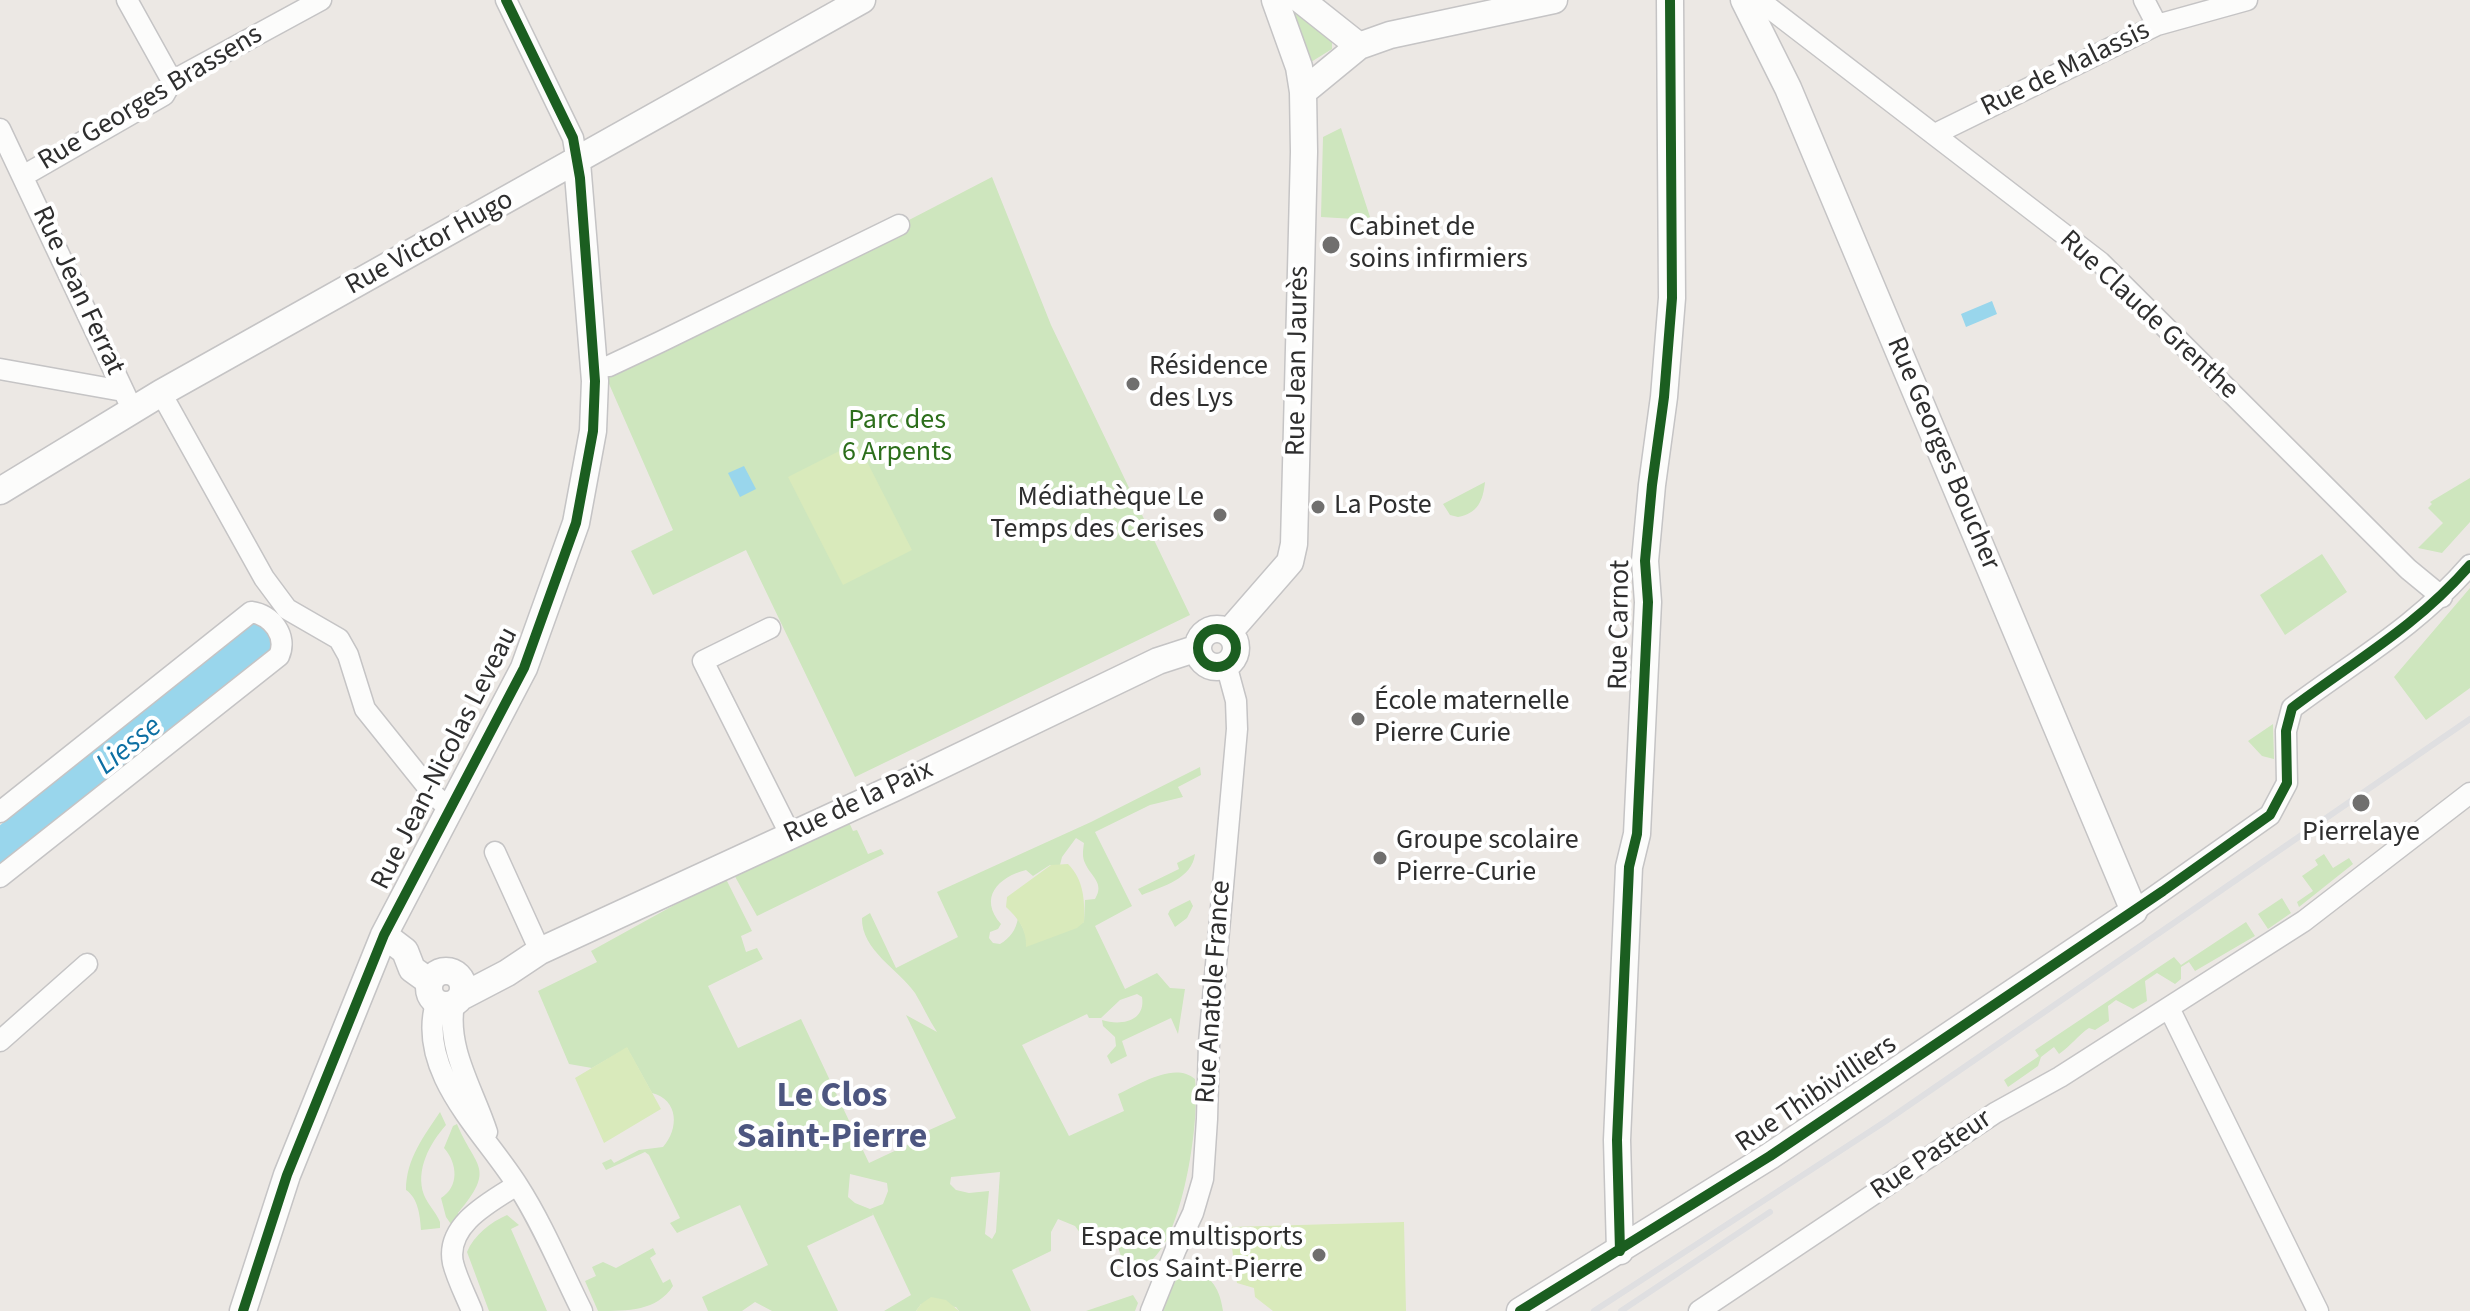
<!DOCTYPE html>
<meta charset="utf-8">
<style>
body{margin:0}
canvas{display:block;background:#ece8e4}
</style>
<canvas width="2470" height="1311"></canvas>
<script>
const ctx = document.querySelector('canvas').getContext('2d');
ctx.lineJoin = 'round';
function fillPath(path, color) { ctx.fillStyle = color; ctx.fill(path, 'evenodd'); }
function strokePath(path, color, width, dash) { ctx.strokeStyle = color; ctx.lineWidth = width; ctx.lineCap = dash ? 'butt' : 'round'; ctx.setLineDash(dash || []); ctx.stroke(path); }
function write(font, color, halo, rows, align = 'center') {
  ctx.font = font + ' "Source Sans 3",sans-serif'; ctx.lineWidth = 8; ctx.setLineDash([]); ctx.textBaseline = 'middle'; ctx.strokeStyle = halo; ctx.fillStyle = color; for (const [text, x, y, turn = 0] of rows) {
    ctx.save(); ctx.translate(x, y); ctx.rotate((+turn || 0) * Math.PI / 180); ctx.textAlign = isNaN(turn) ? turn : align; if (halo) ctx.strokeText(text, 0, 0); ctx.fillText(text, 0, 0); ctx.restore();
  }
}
fillPath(new Path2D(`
 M 1282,0 L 1332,37 L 1332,49 L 1311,62 L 1307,62 Z
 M 1341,128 L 1371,220 L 1321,217 L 1323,137 Z
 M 992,177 L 1051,325 L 1190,615 L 855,777 L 746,550 L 653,595 L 631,551 L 673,530 L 606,377 Z
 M 2470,478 L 2470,522 L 2442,553 L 2418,548 L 2443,523 L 2428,508 L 2432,504 L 2430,502 Z
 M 1485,482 C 1483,501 1478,513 1458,517 L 1450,515 L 1443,504 Z
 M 2322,554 L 2347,592 L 2285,635 L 2260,595 Z
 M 2470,588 L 2470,688 L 2426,720 L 2394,677 Z
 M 2273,724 L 2274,759 L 2262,756 L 2248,741 Z
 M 1200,767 L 1201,775 L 1178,787 L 1183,797 L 1150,805 L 1095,832 L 1132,906 L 1095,926 L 1125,989 L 1157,973 L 1170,988 L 1185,989 L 1178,1034 L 1171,1018 L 1122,1041 L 1127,1056 L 1111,1064 L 1107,1056 L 1116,1046 L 1115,1037 L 1103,1026 L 1102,1020 C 1120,1026 1146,1022 1142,997 L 1137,994 L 1120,1000 L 1101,1018 L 1089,1018 L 1087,1014 L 1022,1045 L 1069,1136 L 1124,1111 L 1118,1094 C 1139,1085 1174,1061 1195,1079 C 1200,1120 1184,1228 1154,1258 C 1147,1265 1134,1267 1126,1271 L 1117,1244 L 1108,1229 L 1086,1241 L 1075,1226 L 1058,1219 L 1051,1232 L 1051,1251 L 1012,1270 L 1031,1311 L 959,1311 L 956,1307 L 921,1304 L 916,1311 L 884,1311 L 911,1295 L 872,1212 L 873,1215 L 807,1246 L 838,1311 L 772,1311 L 755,1302 L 742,1311 L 708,1311 L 702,1297 L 768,1265 L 740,1205 L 677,1233 L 670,1223 L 680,1218 L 649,1155 L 645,1152 L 606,1170 L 602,1163 L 611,1159 L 614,1163 L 639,1150 L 663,1147 C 679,1129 679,1100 652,1093 L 627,1048 L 592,1068 L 569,1064 L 538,991 L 597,962 L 591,951 L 725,877 L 752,931 L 741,936 L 746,952 L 757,948 L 763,959 L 708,986 L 738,1048 L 801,1019 L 869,1163 L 918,1140 L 916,1136 L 956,1118 L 906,1015 L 937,1032 C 929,1020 923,1006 915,993 C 899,970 861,950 862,918 L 870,913 L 896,968 L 958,937 L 937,892 L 1091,822 ZM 1076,838 L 1084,843 C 1083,850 1082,857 1085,863 C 1091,877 1105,883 1095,899 L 1085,900 L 1084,922 L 1026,946 L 1027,937 L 1018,918 C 1016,930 1010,938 1000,944 L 993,943 L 989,938 L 990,932 L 998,929 L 1001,924 C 978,898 998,877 1026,870 L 1033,876 L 1050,865 L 1060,865 L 1062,857 ZM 1000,1172 L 996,1232 L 992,1239 L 985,1234 L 989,1191 L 969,1193 L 956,1190 L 950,1184 L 951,1177 ZM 850,1174 L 887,1183 L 888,1191 L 883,1204 L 870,1209 L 855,1203 L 848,1197 Z
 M 848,820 L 853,831 L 857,830 L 868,854 L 881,849 L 884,854 L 757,916 L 733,873 Z
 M 1195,854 C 1192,879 1163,886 1142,895 L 1138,889 L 1179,869 L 1177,863 Z
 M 2324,854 L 2333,868 L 2349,858 L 2353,864 L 2299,907 L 2297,902 L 2313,891 L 2302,876 L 2318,865 L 2315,860 Z
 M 2282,898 L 2291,913 L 2268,929 L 2258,914 Z
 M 1190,900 L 1193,906 L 1187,918 L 1175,927 L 1168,914 L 1170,910 Z
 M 2246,922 L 2255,936 L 2195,971 L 2189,962 L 2181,967 L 2181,979 L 2175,984 L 2157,973 L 2145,981 L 2147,1001 L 2133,1009 L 2116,1000 L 2108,1006 L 2109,1021 L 2095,1030 L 2089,1028 C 2078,1035 2071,1046 2059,1054 L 2054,1047 L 2041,1057 L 2038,1066 L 2008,1087 L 2004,1080 L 2039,1056 L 2035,1050 L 2174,957 L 2181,965 Z
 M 440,1112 L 446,1125 C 430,1143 415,1170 424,1195 C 428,1205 436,1212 440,1222 L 440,1228 L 421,1230 C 420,1215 418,1198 406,1190 C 406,1159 424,1136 440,1112 Z
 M 457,1124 C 475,1168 497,1167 458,1213 L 459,1218 L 453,1227 L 446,1217 L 441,1198 C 459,1187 458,1164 444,1148 L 453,1126 Z
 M 507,1215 L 519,1225 L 511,1229 L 547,1311 L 489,1311 L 467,1252 C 474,1235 491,1222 507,1215 Z
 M 653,1248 L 656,1254 L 650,1258 L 663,1283 L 670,1279 L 673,1286 C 657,1311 628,1311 598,1311 L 585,1281 L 596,1276 L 592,1267 L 603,1262 L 616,1268 Z
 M 1186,1262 C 1209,1277 1219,1283 1223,1311 L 1159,1311 Z
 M 1133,1295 L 1138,1303 L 1135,1311 L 1086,1311 Z`), '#cee6be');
fillPath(new Path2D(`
 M 857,442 L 912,550 L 843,585 L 788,477 Z
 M 1068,864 C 1084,880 1085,901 1084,922 L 1077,928 L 1026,947 C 1027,930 1018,918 1006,907 L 1007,897 L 1051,865 Z
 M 627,1047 L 661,1109 L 604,1143 L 575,1078 Z
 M 1404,1222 L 1406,1311 L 1273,1311 L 1255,1297 L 1254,1288 L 1237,1283 L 1229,1227 Z
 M 931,1297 L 946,1300 L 959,1311 L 916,1311 L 921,1304 Z`), '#d9eabb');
fillPath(new Path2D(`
 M 1992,301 L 1997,314 L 1966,327 L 1961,314 Z
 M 744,466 L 756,489 L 740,497 L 728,473 Z`), '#99d6ec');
strokePath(new Path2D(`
 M 0,851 L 260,642`), '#99d6ec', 40);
const minor = new Path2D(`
 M 127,0 L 172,81
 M 506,0 L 573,138 L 577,162
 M 1759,0 L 2100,262 L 2408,569 L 2442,597
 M 2144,0 L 2157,25
 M 0,129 L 133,411
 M 1935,134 L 2157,25 L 2247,0
 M 23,176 L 164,95 L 172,81 L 321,0
 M 594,367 L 609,366 L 660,342 L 899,225
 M 0,369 L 123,391
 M 161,393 L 264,578 L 287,609 L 339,639 L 348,655 L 365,709 L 434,795 L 450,809
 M 770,628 L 703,661 L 790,834
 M 0,812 L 251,612 C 272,615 288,636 279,656 L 0,877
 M 495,852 L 540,951
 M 2134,911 L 2270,815 L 2287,783 L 2286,731 L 2292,708 C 2356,660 2417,626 2470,565
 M 436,1003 C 416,1072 484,1132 518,1186 C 543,1225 561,1269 582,1311
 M 454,1003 C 446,1049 473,1089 487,1132
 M 2169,1008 L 2318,1311
 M 0,1041 L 87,964
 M 472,1311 C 466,1296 457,1279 453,1263 C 445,1225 490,1202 517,1185
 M 1151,1311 L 1176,1249 L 1193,1213 L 1203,1179 L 1207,1119 L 1209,1043 L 1237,729 L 1236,701 L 1226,664
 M 1699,1311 L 1995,1113 L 2060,1077 L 2304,921 L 2470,793`);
const tertiary = new Path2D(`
 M 1301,0 L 1359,46 L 1390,35 L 1554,0
 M 1303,92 L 1359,46
 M 0,491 L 161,393 L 862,0
 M1198 648a19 19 0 1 1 38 0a19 19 0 1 1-38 0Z
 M 1229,632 L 1290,562 L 1294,544 L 1304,152 L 1303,92 L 1299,67 L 1275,0
 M 384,935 L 405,951 L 412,969 L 430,982
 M429 988a17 17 0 1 1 34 0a17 17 0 1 1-34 0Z
 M 461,997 L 507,973 L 540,951 L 894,788 L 1158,661 L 1198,648
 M 1620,1251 L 1617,1140 L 1629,867 L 1637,834 L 1648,602 L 1645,561 L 1652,485 L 1664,397 L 1672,298 L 1670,0
 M 243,1311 L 287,1175 L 384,935 L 524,668 L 576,523 L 593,431 L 595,381 L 577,162
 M 1520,1311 L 1770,1156 L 2134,911 L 1788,88 L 1744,0`);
strokePath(minor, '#c5c4c5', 23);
strokePath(tertiary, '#c5c4c5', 29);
strokePath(minor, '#fcfcfb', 20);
strokePath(tertiary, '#fcfcfb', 26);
strokePath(new Path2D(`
 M 1594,1311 L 1886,1121 L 2470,719
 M 1621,1311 L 1770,1212`), '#dfdfe1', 6);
strokePath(new Path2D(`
 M1198 648a19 19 0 1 1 38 0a19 19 0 1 1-38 0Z
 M 1620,1251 L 1617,1140 L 1629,867 L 1637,834 L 1648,602 L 1645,561 L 1652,485 L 1664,397 L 1672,298 L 1670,0
 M 243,1311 L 287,1175 L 384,935 L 524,668 L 576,523 L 593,431 L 595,381 L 580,178 L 573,138 L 506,0
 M 1520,1311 L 1770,1156 L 2163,891 L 2270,815 L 2287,783 L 2286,731 L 2292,708 C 2356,660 2417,626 2470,565`), '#1b5e20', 10);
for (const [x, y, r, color] of [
 [1331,245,10,"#706f6e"],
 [1133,384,8,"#706f6e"],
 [1318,507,8,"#706f6e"],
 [1220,515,8,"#706f6e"],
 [1358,719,8,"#706f6e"],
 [2361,803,10,"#706f6e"],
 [1380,858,8,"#706f6e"],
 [1319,1255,8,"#706f6e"]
]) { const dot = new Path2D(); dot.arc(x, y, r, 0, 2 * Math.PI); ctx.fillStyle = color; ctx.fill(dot); strokePath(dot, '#fff', 3); }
write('28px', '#2e2e2e', '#fff', [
 ["Rue de Malassis",2066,70,-26],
 ["Rue Georges Brassens",151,99,-31],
 ["Rue Victor Hugo",430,244,-29],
 ["Rue Jean Ferrat",77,291,65],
 ["Rue Claude Grenthe",2148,316,43],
 ["Rue Jean Jaurès",1299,361,-89],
 ["Rue Georges Boucher",1942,454,67],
 ["Rue Carnot",1621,625,-89],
 ["Rue Jean-Nicolas Leveau",446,759,-63],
 ["Rue de la Paix",859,803,-25],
 ["Rue Anatole France",1215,992,-86],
 ["Rue Thibivilliers",1817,1095,-34],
 ["Rue Pasteur",1932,1156,-34]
]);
write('28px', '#2e2e2e', '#fff', [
 ["Cabinet de",1349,229],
 ["soins infirmiers",1349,261],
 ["Résidence",1149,368],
 ["des Lys",1149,400],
 ["Médiathèque Le",1204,499,"right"],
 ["Temps des Cerises",1204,531,"right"],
 ["La Poste",1334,507],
 ["École maternelle",1374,703],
 ["Pierre Curie",1374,735],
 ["Pierrelaye",2361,834,"center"],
 ["Groupe scolaire",1396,842],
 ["Pierre-Curie",1396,874],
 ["Espace multisports",1303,1239,"right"],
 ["Clos Saint-Pierre",1303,1271,"right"]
], 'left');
write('28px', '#2c6e1b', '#fff', [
 ["Parc des",897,422],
 ["6 Arpents",897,454]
]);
write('italic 30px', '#0d6fa3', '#fff', [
 ["Liesse",130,747,-39]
]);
write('bold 36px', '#4d5680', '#fff', [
 ["Le Clos",832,1098],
 ["Saint-Pierre",832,1139]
]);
</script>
